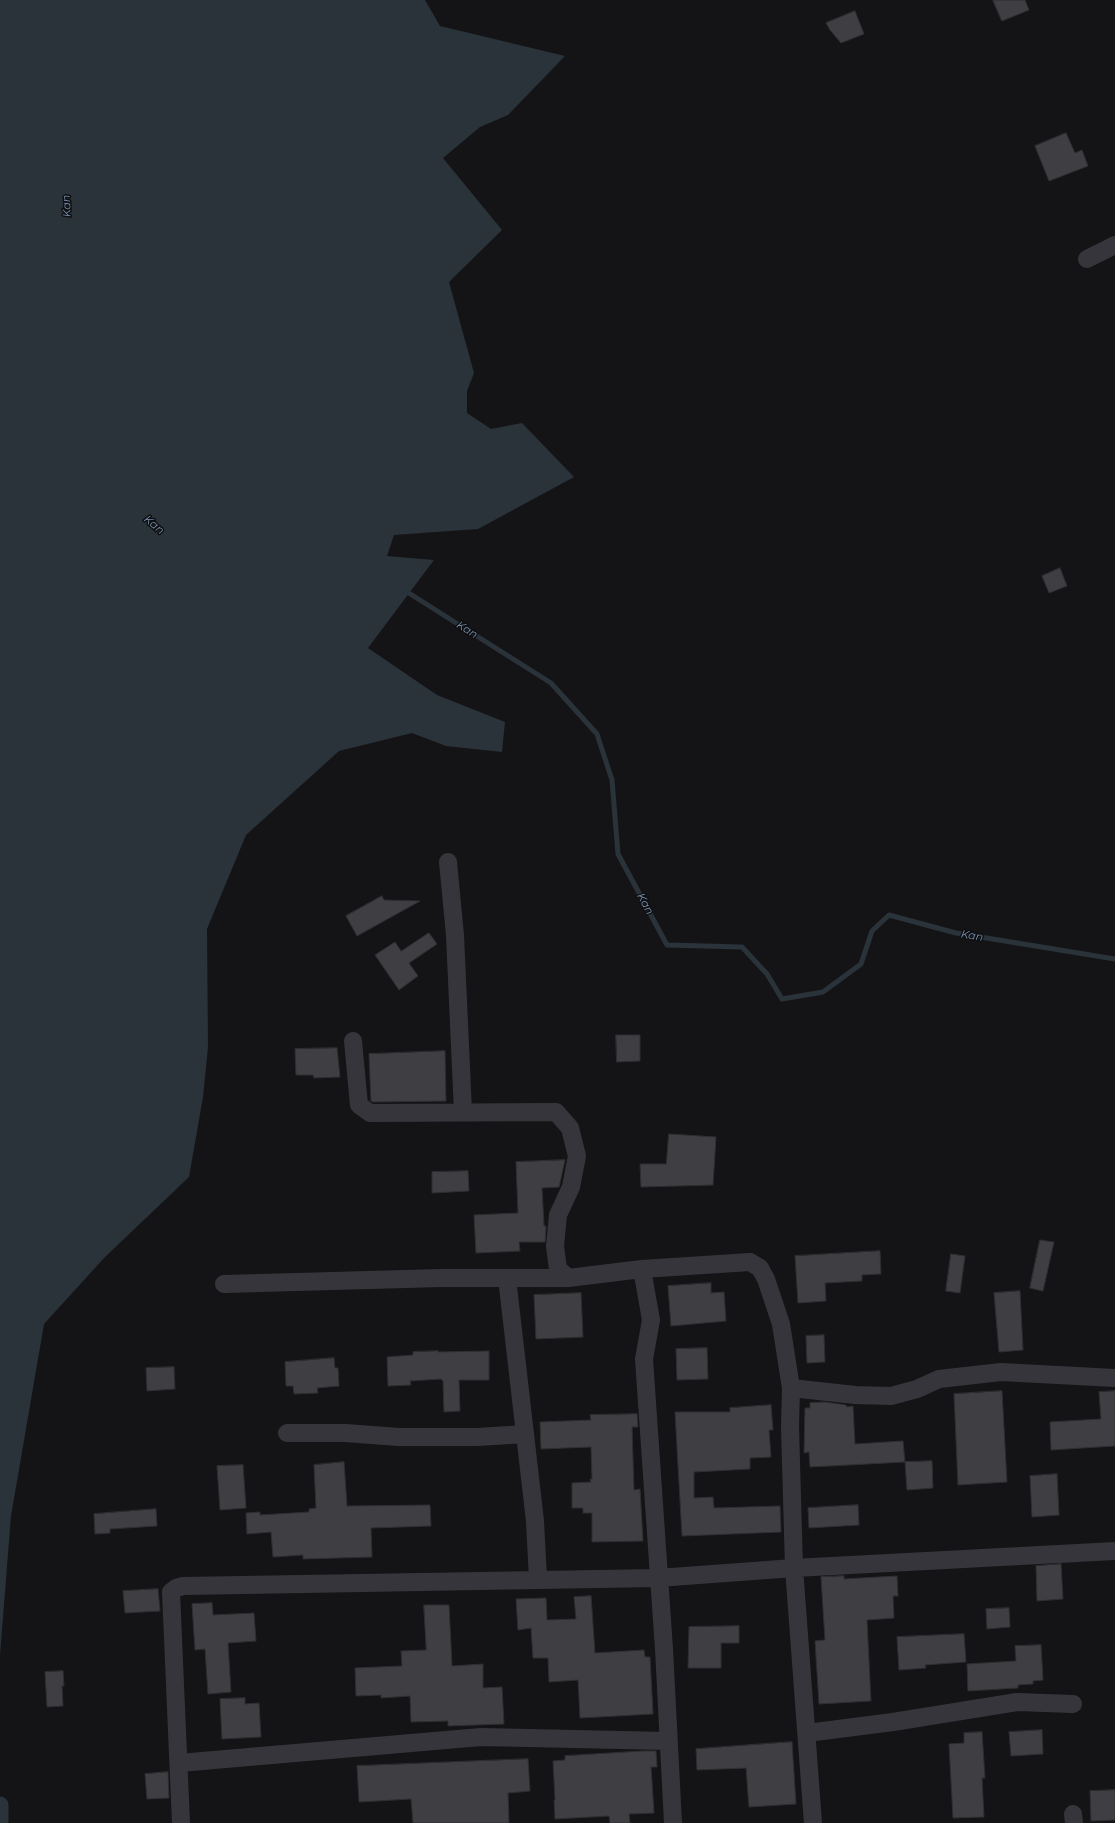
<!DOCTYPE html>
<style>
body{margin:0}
canvas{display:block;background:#141416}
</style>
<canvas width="1115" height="1823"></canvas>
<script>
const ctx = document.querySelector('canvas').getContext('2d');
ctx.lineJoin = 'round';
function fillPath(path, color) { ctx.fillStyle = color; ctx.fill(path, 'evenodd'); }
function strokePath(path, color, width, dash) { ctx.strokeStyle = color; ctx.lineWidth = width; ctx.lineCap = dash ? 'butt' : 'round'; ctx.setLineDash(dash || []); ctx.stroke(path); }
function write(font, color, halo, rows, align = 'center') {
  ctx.font = font + ' Montserrat,sans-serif'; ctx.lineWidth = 3; ctx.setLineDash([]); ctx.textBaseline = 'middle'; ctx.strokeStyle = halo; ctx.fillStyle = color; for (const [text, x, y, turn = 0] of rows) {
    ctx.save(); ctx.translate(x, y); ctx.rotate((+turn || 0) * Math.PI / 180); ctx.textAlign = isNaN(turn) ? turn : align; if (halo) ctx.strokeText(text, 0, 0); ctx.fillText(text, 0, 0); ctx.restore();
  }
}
fillPath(new Path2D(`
 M 0,0 L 425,0 L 440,26 L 565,56 L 508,115 L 480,127 L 443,158 L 502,230 L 449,282 L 474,373 L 467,391 L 467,413 L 491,429 L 522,423 L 574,477 L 478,529 L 394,535 L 387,556 L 434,560 L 368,648 L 437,695 L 505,722 L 502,752 L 446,746 L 412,733 L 339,751 L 246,835 L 207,929 L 208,1047 L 203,1097 L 189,1177 L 105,1257 L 44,1324 L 11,1516 L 0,1655 Z`), '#2a323a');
strokePath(new Path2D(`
 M 404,590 L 551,683 L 597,734 L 612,780 L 618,854 L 667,945 L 742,947 L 767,974 L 782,999 L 823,992 L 861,964 L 872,931 L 889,915 L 956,933 L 1115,959`), '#2a323a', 5);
strokePath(new Path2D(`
 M 0,1805 L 0,1823`), '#2a323a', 17);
const building = new Path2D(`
 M 993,0 L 1025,0 L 1029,10 L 1002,21 Z
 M 855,11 L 864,34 L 841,43 L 830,30 L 826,23 Z
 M 1066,133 L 1075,153 L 1082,150 L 1088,166 L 1049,181 L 1035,146 Z
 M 1060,568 L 1067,586 L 1049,593 L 1042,576 Z
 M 382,896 L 384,900 L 420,901 L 357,936 L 346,916 Z
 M 429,933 L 437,944 L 409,963 L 418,976 L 399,990 L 375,955 L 395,942 L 401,951 Z
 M 616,1035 L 640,1035 L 640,1061 L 617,1062 Z
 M 337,1048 L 340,1077 L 314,1078 L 313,1075 L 296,1075 L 295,1049 Z
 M 445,1051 L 446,1101 L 373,1102 L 371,1101 L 369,1054 Z
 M 669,1134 L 716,1137 L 713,1185 L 641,1187 L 640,1164 L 666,1164 Z
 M 565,1160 L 559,1187 L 542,1188 L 544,1226 L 546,1226 L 545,1242 L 519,1242 L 520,1251 L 476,1253 L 474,1215 L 518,1213 L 516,1162 Z
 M 468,1171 L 469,1191 L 432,1193 L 432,1172 Z
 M 1040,1240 L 1054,1242 L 1043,1291 L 1030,1288 Z
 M 880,1251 L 881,1274 L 862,1275 L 862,1281 L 825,1283 L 826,1301 L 798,1303 L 795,1256 Z
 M 951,1254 L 965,1256 L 960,1293 L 946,1291 Z
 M 711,1283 L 711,1293 L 724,1292 L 726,1321 L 671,1326 L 668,1286 Z
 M 1020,1291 L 1023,1350 L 999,1352 L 994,1293 Z
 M 581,1293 L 583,1337 L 536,1339 L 534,1295 Z
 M 824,1335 L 825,1362 L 807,1363 L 806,1336 Z
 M 707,1348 L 708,1379 L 677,1380 L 676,1349 Z
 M 438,1351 L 438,1352 L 489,1351 L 489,1380 L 459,1380 L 460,1411 L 444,1412 L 443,1381 L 441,1379 L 410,1381 L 411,1385 L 388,1386 L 387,1357 L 413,1355 L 413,1352 Z
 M 334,1358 L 335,1368 L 338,1368 L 339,1386 L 317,1388 L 318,1393 L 294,1394 L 293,1386 L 286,1386 L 285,1362 Z
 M 174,1367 L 175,1389 L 147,1391 L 146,1368 Z
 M 1002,1391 L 1007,1482 L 958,1485 L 954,1394 Z
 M 1115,1391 L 1115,1446 L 1051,1450 L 1050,1422 L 1101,1419 L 1099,1392 Z
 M 825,1402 L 846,1405 L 847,1407 L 853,1406 L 855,1444 L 903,1441 L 905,1462 L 810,1467 L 809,1452 L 804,1453 L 805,1408 L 810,1408 L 810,1403 Z
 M 771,1405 L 773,1430 L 769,1430 L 771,1457 L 750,1458 L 750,1469 L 694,1472 L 694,1498 L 713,1497 L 714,1508 L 780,1506 L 781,1532 L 682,1536 L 675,1412 L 730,1412 L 730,1408 Z
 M 637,1414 L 638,1427 L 632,1427 L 634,1490 L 640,1489 L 643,1541 L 592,1542 L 592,1513 L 583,1513 L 583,1508 L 572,1508 L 572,1483 L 591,1482 L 590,1479 L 592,1479 L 591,1447 L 541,1449 L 540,1422 L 591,1420 L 590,1415 Z
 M 932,1461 L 933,1488 L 907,1490 L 905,1462 Z
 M 344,1462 L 347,1506 L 430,1505 L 431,1526 L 371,1528 L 372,1557 L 303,1559 L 303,1555 L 273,1557 L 271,1532 L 247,1534 L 246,1513 L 260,1512 L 260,1515 L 309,1512 L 309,1509 L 316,1508 L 314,1465 Z
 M 243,1465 L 246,1508 L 220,1510 L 217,1466 Z
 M 1057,1474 L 1059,1515 L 1032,1517 L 1030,1476 Z
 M 858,1505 L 859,1525 L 809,1528 L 808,1508 Z
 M 156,1509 L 157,1526 L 110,1529 L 110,1533 L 95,1534 L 94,1514 Z
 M 1061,1564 L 1063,1599 L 1037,1601 L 1036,1566 Z
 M 844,1576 L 844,1579 L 897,1576 L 898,1596 L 893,1596 L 894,1618 L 867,1620 L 871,1701 L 819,1704 L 815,1641 L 825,1640 L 821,1577 Z
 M 158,1589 L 160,1611 L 125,1613 L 123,1591 Z
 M 591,1596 L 595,1653 L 644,1650 L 645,1657 L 650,1657 L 653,1714 L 580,1718 L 578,1680 L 549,1682 L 548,1658 L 533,1658 L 531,1628 L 518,1630 L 516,1599 L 546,1598 L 547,1620 L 576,1619 L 574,1597 Z
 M 212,1603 L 213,1615 L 254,1613 L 256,1641 L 228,1643 L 231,1692 L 208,1694 L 205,1649 L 195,1650 L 192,1604 Z
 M 424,1605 L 449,1605 L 452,1666 L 483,1664 L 483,1688 L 502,1687 L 504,1724 L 448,1726 L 448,1721 L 411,1722 L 410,1696 L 381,1698 L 381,1695 L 356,1696 L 355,1668 L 402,1666 L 401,1651 L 426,1650 Z
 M 1009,1608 L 1010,1627 L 987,1629 L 986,1609 Z
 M 739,1626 L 739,1643 L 721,1643 L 721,1668 L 688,1668 L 689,1627 Z
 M 964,1634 L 966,1662 L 925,1665 L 926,1668 L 899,1670 L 897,1637 Z
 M 1041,1645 L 1043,1680 L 1033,1681 L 1033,1684 L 1018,1685 L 1018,1688 L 968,1691 L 967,1664 L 1016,1661 L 1015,1646 Z
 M 63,1671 L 64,1686 L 62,1686 L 63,1706 L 47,1707 L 45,1672 Z
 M 245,1698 L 245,1704 L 259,1703 L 261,1737 L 222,1739 L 220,1699 Z
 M 1042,1730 L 1043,1754 L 1011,1756 L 1009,1732 Z
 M 982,1732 L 985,1778 L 982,1778 L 984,1817 L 953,1818 L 949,1744 L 964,1743 L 964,1733 Z
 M 792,1742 L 796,1804 L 749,1807 L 746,1768 L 697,1770 L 696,1749 Z
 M 643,1751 L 656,1751 L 657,1767 L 651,1767 L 654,1813 L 629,1814 L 630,1823 L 610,1823 L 609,1816 L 555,1819 L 554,1800 L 555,1800 L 553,1761 L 565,1760 L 565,1756 Z
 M 528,1759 L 530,1791 L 508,1793 L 509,1823 L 413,1823 L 411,1799 L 359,1802 L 357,1766 Z
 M 168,1772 L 169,1798 L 147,1799 L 145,1774 Z
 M 1115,1790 L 1115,1820 L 1091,1821 L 1090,1791 Z`);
fillPath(building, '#3e3e43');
strokePath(building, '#2e2e32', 1);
strokePath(new Path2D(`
 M 1087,259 L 1115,245
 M 448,862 L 455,935 L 463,1112
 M 353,1041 L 359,1105 L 370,1113 L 556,1112 L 570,1128 L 577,1156 L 571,1187 L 558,1215 L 555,1246 L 558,1269 L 568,1278
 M 642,1269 L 651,1320 L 644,1359 L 664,1649 L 673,1823
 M 507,1278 L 535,1521 L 538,1579
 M 224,1284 L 442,1278 L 568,1278 L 642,1269 L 750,1262 L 760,1268 L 766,1279 L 781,1324 L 791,1388 L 790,1427 L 794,1568 L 813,1823
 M 791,1388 L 855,1395 L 891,1396 L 917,1389 L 939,1379 L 1001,1372 L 1115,1378
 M 287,1433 L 345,1433 L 399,1437 L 478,1437 L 525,1434
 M 807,1733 L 893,1722 L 1017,1702 L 1073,1704
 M 179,1763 L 481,1737 L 668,1741
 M 1073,1814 L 1074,1823
 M 181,1823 L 171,1592 L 176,1588 L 183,1586 L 658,1578 L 794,1568 L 1115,1551`), '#35353b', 18);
write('italic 11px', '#7a95b4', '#0f0f11', [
 ["Kan",67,206,-93],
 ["Kan",154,525,40],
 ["Kan",467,630,32],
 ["Kan",645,904,62],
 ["Kan",972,936,9]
]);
</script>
